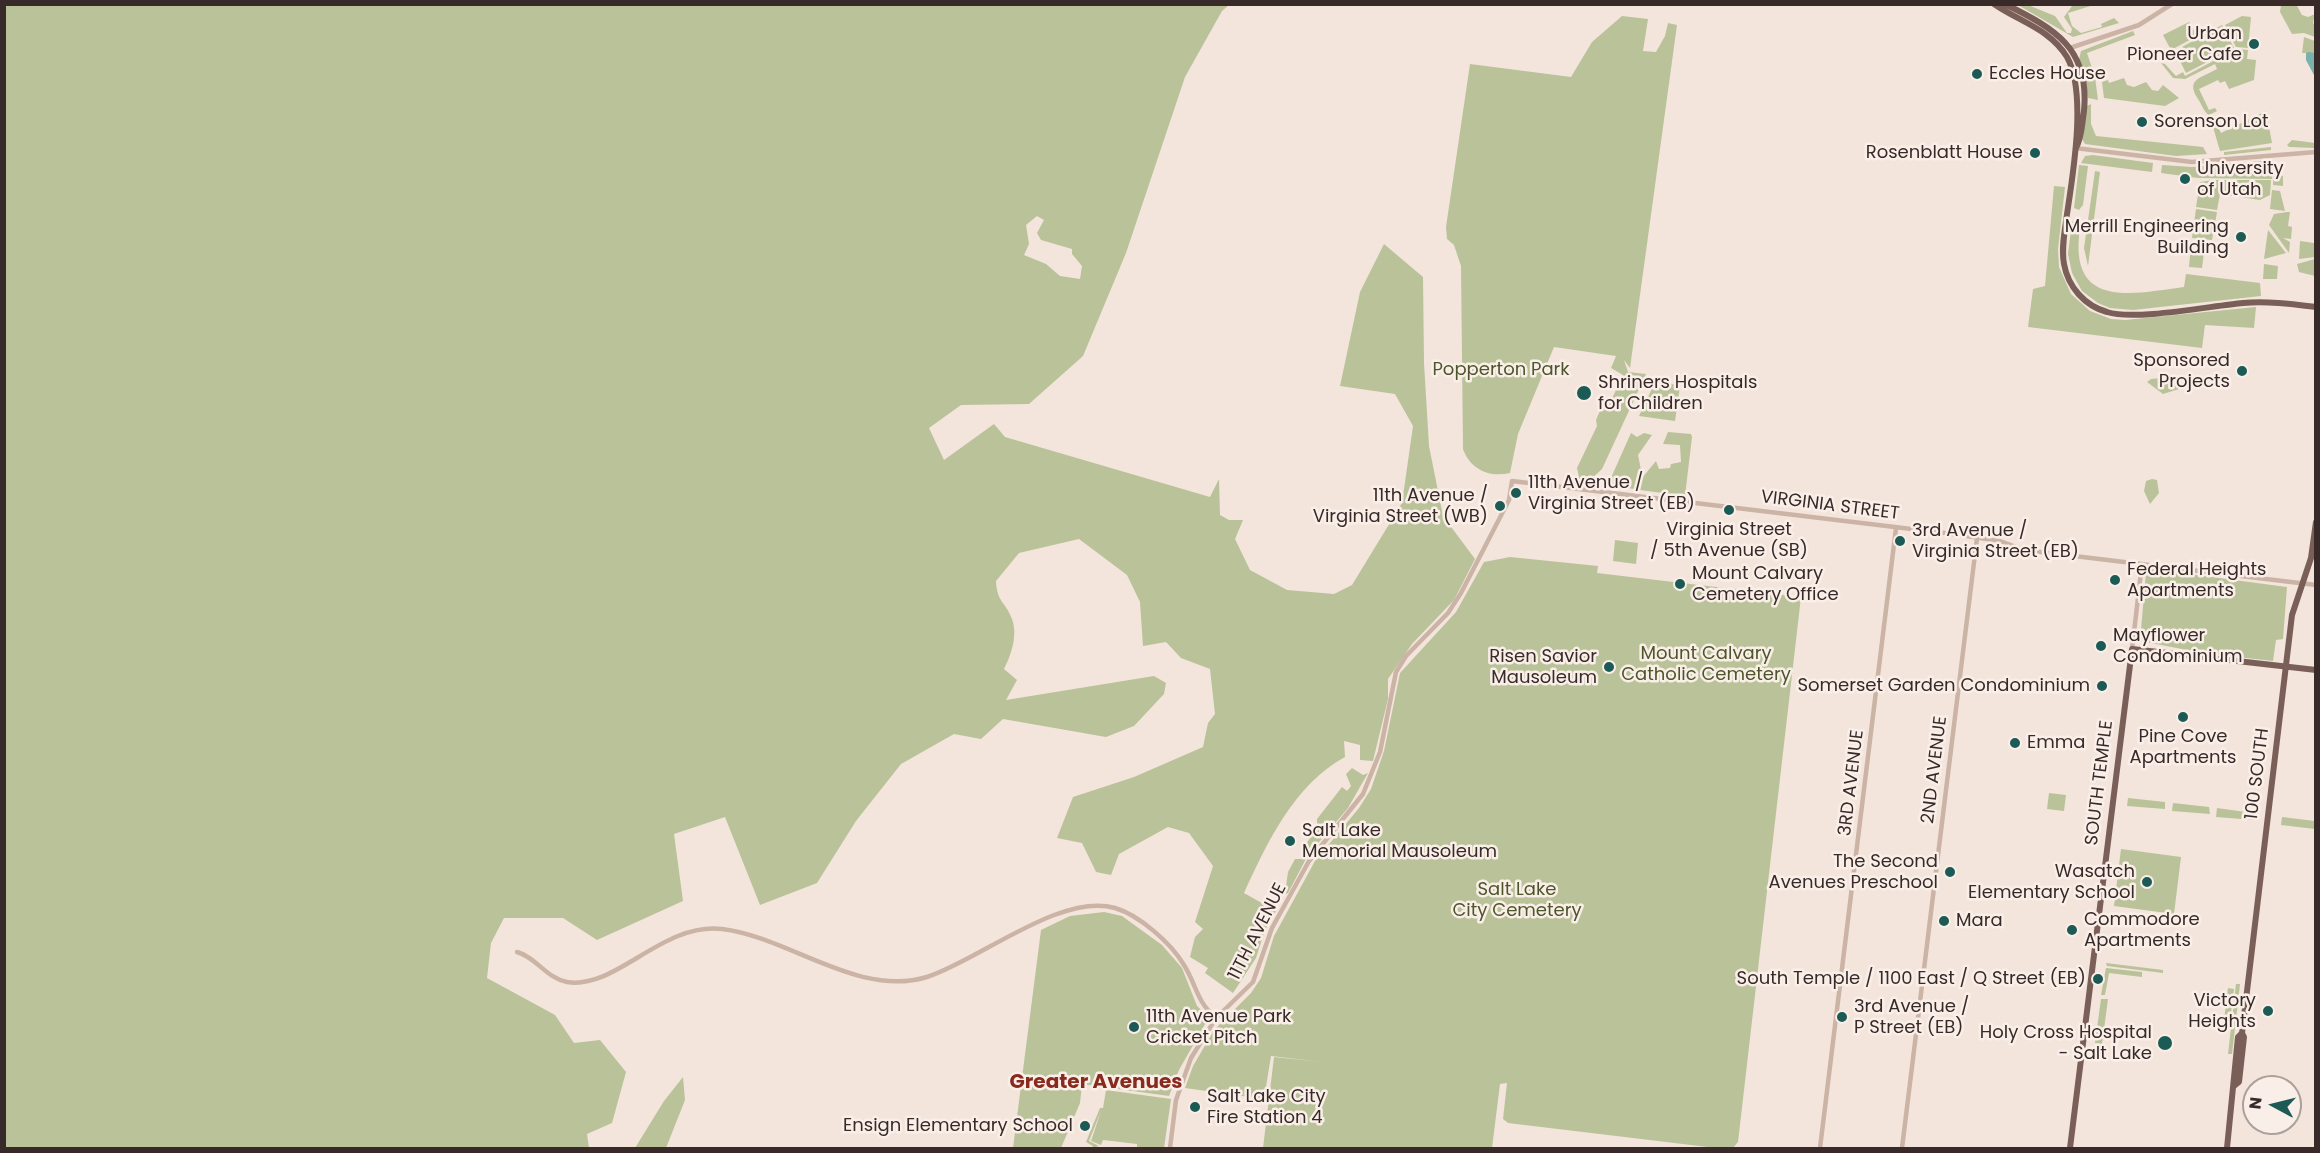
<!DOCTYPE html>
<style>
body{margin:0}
#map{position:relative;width:2320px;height:1153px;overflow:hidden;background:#f3e5db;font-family:Poppins,sans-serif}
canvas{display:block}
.frame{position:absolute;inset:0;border:6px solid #372a28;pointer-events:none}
.north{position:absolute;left:2242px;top:1075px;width:60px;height:60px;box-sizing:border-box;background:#faefe8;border:2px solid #aca09b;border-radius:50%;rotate:277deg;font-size:16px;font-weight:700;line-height:24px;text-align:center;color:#372a28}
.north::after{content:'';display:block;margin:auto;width:21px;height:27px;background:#1c5a56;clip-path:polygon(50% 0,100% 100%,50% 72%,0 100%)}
</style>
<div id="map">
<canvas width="2320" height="1153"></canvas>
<div class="frame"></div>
<div class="north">N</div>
</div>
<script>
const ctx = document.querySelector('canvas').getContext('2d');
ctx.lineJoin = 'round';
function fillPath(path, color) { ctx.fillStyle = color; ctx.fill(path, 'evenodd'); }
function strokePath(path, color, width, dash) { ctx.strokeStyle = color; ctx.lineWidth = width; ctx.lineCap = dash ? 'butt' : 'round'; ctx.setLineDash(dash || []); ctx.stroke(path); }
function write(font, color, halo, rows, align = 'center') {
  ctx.font = font + ' Poppins,sans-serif'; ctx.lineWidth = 5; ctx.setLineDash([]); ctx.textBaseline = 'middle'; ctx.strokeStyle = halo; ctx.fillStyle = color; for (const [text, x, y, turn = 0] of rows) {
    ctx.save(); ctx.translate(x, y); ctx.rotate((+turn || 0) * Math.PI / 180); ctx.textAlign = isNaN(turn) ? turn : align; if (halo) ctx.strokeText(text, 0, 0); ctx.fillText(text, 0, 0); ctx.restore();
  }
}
fillPath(new Path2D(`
 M 2296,4 L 2302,15 L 2308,17 L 2315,14 L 2313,23 L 2315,25 L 2315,37 L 2304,33 L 2292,34 L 2280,12 L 2281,5 Z
 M 4,5 L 1229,5 L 1222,11 L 1185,77 L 1126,253 L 1083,356 L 1029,404 L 961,405 L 929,428 L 944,460 L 994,424 L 1005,437 L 1210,497 L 1219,479 L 1220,515 L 1229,520 L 1243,520 L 1235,539 L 1250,570 L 1287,590 L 1334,594 L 1352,585 L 1402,503 L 1413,426 L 1395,394 L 1340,386 L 1360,292 L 1384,244 L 1423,277 L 1424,363 L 1429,446 L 1443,516 L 1475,559 L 1454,600 L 1412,644 L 1388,679 L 1388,699 L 1373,761 L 1360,760 L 1360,745 L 1344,741 L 1345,757 C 1294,785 1268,841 1244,893 L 1276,911 L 1265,930 L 1256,958 L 1233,993 L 1205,973 L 1208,968 L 1190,957 L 1195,937 L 1203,929 L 1195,922 L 1213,866 L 1189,833 L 1168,827 L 1119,854 L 1111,875 L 1096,872 L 1082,843 L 1057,838 L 1073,797 L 1134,777 L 1203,747 L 1208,723 L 1215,714 L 1210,669 L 1181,658 L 1166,642 L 1143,646 L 1140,602 L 1127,575 L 1079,539 L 1019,553 L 996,581 C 997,603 1006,602 1012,619 C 1018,636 1011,655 1004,669 L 1017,680 L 1006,700 L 1154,676 L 1166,683 L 1164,694 L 1134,726 L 1106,737 L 1003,719 L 981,739 L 954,734 L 901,764 L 856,821 L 817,883 L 760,905 L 725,817 L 674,834 L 683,901 L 597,940 L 563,918 L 504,918 L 491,943 L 487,978 L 555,1015 L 574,1043 L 600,1040 L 626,1072 L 612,1123 L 587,1134 L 589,1148 L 5,1148 ZM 1037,216 L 1044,220 L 1037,233 L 1041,240 L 1072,249 L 1072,254 L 1082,266 L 1080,279 L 1060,276 L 1046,264 L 1024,255 L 1029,244 L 1026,225 Z
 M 2018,5 L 2028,5 L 2055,16 L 2067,33 L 2071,33 L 2072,29 L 2064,17 L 2072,6 L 2094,5 L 2068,13 L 2072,26 L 2081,33 L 2102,27 L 2101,24 L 2114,18 L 2119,23 L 2073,37 Z
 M 1622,16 L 1648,19 L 1643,51 L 1656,52 L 1665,36 L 1668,23 L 1677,25 L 1630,368 L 1624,360 L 1628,372 L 1646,374 L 1602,469 L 1591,479 L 1580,482 L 1577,468 L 1597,426 L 1596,420 L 1603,404 L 1609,405 L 1623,375 L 1611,368 L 1616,356 L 1554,347 L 1518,434 L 1510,473 C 1489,478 1470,469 1463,449 L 1461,266 L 1454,245 L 1447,239 L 1446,227 L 1470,64 L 1571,77 L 1592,42 Z
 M 2242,16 L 2251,17 L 2248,48 L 2236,47 L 2225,25 Z
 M 2189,22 L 2197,36 L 2171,50 L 2163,35 Z
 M 2222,25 L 2234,48 L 2186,73 L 2178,57 L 2185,53 L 2182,47 Z
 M 2133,31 L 2135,35 L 2087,53 L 2095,77 L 2098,100 L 2088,98 L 2079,60 L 2081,51 Z
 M 2304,37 L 2315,41 L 2315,53 L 2302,53 Z
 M 2236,49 L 2248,50 L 2247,59 L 2256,60 L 2254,80 L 2229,89 L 2225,81 L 2220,83 L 2218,80 L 2199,89 L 2209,110 L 2215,108 L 2217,111 L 2209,115 C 2204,112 2202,105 2198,99 C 2185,79 2201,78 2217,69 L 2215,64 L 2185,79 L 2173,78 L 2161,63 L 2165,64 L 2176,76 L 2183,72 L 2185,76 Z
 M 2124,78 L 2127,85 L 2134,87 L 2146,82 L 2152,90 L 2158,91 L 2163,85 L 2179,98 L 2165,106 L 2104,98 L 2102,82 L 2108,80 L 2109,83 Z
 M 2091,104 L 2091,124 L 2096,136 L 2203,147 L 2207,154 L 2176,156 L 2085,144 L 2082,139 L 2087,106 Z
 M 2266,111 L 2272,143 L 2220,151 L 2211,120 L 2220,116 L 2222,120 L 2216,123 L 2221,133 Z
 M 2292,140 L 2315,143 L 2315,148 L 2289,147 L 2287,145 Z
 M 2271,147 L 2271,150 L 2224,155 L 2224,152 Z
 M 2093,155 L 2153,163 L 2152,172 L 2081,163 L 2085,156 Z
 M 2273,160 L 2272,179 L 2198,178 L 2161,173 L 2162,165 L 2192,167 Z
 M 2079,165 L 2088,166 L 2083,205 L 2079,210 L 2074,208 Z
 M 2274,168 L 2279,168 L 2279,175 L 2283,176 L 2283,186 L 2273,185 Z
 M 2095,171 L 2100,172 L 2088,266 L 2084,248 Z
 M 2213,180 L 2271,180 L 2270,195 L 2260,200 L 2220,194 L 2217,210 L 2196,207 L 2200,182 Z
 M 2054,186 L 2065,187 L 2058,249 L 2059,267 L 2071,294 L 2090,311 L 2111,319 L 2125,320 L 2256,307 L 2254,328 L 2205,325 L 2202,348 L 2028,327 L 2033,289 L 2045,286 Z
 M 2272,190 L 2280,191 L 2285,211 L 2270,209 Z
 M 2196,209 L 2217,212 L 2212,240 L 2192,238 Z
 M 2287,212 L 2290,212 L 2288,226 L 2292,227 L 2291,239 L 2283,238 L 2290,242 L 2289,253 L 2269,225 L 2274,214 Z
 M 2076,220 C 2082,224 2080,229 2079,236 C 2072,310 2136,293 2184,287 L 2186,274 L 2260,283 L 2261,296 L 2133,310 L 2110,308 L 2098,303 L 2082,291 L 2072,273 L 2068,254 L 2072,222 Z
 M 2268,230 L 2286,253 L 2264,259 Z
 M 2315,235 L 2315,257 L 2299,259 L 2300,241 L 2314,243 Z
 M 2204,252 L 2202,268 L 2189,267 L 2190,255 Z
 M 2315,259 L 2315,276 L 2299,272 L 2297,264 Z
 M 2264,264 L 2278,266 L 2277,279 L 2263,279 Z
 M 2162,378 L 2178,382 L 2179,389 L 2163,394 L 2147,382 L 2151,379 Z
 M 1656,380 L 1680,386 L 1675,421 L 1639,416 Z
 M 1668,432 L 1691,434 L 1692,437 L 1685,496 L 1640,490 L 1642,478 L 1656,461 L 1659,469 L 1670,468 L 1671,464 L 1681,462 L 1680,445 L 1663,444 Z
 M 1631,433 L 1637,437 L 1644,433 L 1652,435 L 1638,455 L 1641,470 L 1635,489 L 1615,487 L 1610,480 Z
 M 2152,479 L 2157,480 L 2159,493 L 2150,504 L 2144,491 L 2146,481 Z
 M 1615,540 L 1638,543 L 1636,564 L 1613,561 Z
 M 1510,557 L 1598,566 L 1597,573 L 1801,597 L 1738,1142 L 1733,1148 L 1716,1148 L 1508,1123 L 1503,1119 L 1507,1083 L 1500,1084 L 1492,1148 L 1263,1148 L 1274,1057 L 1321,1062 L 1271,1056 L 1264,1099 L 1185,1088 L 1193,1066 L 1214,1030 L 1251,993 L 1261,978 L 1274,936 L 1315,861 L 1359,808 L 1371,789 L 1384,751 L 1400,673 L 1456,612 L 1484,562 Z
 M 2151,569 L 2287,587 L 2283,639 L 2276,640 L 2273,661 L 2203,653 L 2140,641 L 2146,572 Z
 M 1352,768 L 1363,775 L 1368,773 L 1348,808 L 1308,855 L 1288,893 L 1285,894 L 1288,872 L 1295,859 L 1301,859 L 1301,851 L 1317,828 L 1317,819 L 1342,787 L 1347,791 L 1351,786 L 1346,774 Z
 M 2049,793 L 2066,795 L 2064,811 L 2047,809 Z
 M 2128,798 L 2165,802 L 2165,809 L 2127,806 Z
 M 2173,803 L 2209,807 L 2210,814 L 2172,811 Z
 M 2217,808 L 2253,813 L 2254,820 L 2216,817 Z
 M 2282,817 L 2315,821 L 2315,829 L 2281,825 Z
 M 2121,849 L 2181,857 L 2174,914 L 2114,906 Z
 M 1104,912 L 1122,916 L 1162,945 L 1182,968 L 1197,1006 L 1209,1017 L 1179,1070 L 1169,1096 L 1082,1084 L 1080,1103 L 1061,1148 L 1013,1148 L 1041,930 L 1070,916 Z
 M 2106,963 L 2163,970 L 2163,973 L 2107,966 Z
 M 2106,968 L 2142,972 L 2142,977 L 2109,973 L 2105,995 L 2101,995 Z
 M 2236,984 L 2240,984 L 2232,1054 L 2228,1054 Z
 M 2228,988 L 2234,989 L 2230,1021 L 2224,1020 Z
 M 2101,999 L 2108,999 L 2102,1044 L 2095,1043 Z
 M 683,1077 L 685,1100 L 666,1148 L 635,1148 L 664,1101 Z
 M 1106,1090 L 1171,1099 L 1164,1148 L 1137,1148 L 1137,1144 L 1103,1140 L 1101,1145 L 1091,1141 L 1101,1111 L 1089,1141 L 1099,1146 L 1092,1148 L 1093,1146 L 1086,1142 L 1100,1108 L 1103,1108 Z`), '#bac29a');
fillPath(new Path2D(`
 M 2309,52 L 2315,53 L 2315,77 L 2306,60 L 2306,53 Z`), '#79b1ac');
strokePath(new Path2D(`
 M 2070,48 L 2139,25 L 2172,4
 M 2075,148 L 2192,162 L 2316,152
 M 2132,649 L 2142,564
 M 517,952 C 536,957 546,978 567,982 C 616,990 662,922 722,929 C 789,937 858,998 927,977 C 978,961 1061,892 1115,908 C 1139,915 1171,943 1184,965 C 1197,986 1196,1001 1216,1018
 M 1170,1148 L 1176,1100 L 1191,1058 L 1216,1018 L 1253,982 L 1272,928 L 1309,861 L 1363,794 L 1380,752 L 1396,672 L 1406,656 L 1448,613 L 1461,593 L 1509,500 L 1512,481 L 1953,534 L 2000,541 L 2024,550 L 2316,585
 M 1820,1148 L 1896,528
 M 1902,1148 L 1977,538`), '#cbb3a6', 4.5);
strokePath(new Path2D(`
 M 1994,4 C 2020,22 2050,29 2067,57 C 2087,92 2073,174 2067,214 C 2065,230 2061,248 2064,264 C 2068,287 2085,306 2107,312 C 2135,321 2210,306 2243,303 C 2267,301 2291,304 2316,307
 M 2005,4 C 2055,29 2090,48 2084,111 C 2082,124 2082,137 2076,148
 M 2234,1086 L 2239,1082 L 2244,1037 L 2242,1033 L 2292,615 L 2311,558 L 2316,522
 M 2070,1148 L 2132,649 L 2316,670
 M 2227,1148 L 2238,1037 L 2242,1033`), '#7a5f58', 6);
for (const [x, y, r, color] of [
 [2254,44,6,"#1c5a56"],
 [1977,74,6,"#1c5a56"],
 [2142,122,6,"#1c5a56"],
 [2035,153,6,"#1c5a56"],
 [2185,179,6,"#1c5a56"],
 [2241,237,6,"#1c5a56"],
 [2242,371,6,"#1c5a56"],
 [1584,393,8,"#1c5a56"],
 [1516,493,6,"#1c5a56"],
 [1500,506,6,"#1c5a56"],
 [1729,510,6,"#1c5a56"],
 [1900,541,6,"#1c5a56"],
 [2115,580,6,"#1c5a56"],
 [1680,584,6,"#1c5a56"],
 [2101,646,6,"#1c5a56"],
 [1609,667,6,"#1c5a56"],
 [2102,686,6,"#1c5a56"],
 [2183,717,6,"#1c5a56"],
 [2015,743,6,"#1c5a56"],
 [1290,841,6,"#1c5a56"],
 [1950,872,6,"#1c5a56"],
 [2147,882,6,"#1c5a56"],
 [1944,921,6,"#1c5a56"],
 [2072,930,6,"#1c5a56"],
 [2098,979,6,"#1c5a56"],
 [2268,1011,6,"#1c5a56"],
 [1842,1017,6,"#1c5a56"],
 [1134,1027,6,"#1c5a56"],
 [2165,1043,8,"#1c5a56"],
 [1195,1107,6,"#1c5a56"],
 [1085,1126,6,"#1c5a56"]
]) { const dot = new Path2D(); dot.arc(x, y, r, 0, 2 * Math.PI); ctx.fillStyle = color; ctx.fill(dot); strokePath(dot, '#faefe8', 2); }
write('18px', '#372a28', '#faefe8', [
 ["Urban",2242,34,"right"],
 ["Pioneer Cafe",2242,55,"right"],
 ["Eccles House",1989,74],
 ["Sorenson Lot",2154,122],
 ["Rosenblatt House",2023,153,"right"],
 ["University",2197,169],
 ["of Utah",2197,190],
 ["Merrill Engineering",2229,227,"right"],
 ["Building",2229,248,"right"],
 ["Sponsored",2230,361,"right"],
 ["Projects",2230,382,"right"],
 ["Shriners Hospitals",1598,383],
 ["for Children",1598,404],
 ["11th Avenue /",1528,483],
 ["Virginia Street (EB)",1528,504],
 ["11th Avenue /",1488,496,"right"],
 ["Virginia Street (WB)",1488,517,"right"],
 ["Virginia Street",1729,530,"center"],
 ["/ 5th Avenue (SB)",1729,551,"center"],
 ["3rd Avenue /",1912,531],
 ["Virginia Street (EB)",1912,552],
 ["Federal Heights",2127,570],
 ["Apartments",2127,591],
 ["Mount Calvary",1692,574],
 ["Cemetery Office",1692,595],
 ["Mayflower",2113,636],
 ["Condominium",2113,657],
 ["Risen Savior",1597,657,"right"],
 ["Mausoleum",1597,678,"right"],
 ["Somerset Garden Condominium",2090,686,"right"],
 ["Pine Cove",2183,737,"center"],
 ["Apartments",2183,758,"center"],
 ["Emma",2027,743],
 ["Salt Lake",1302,831],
 ["Memorial Mausoleum",1302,852],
 ["The Second",1938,862,"right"],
 ["Avenues Preschool",1938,883,"right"],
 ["Wasatch",2135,872,"right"],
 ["Elementary School",2135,893,"right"],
 ["Commodore",2084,920],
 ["Apartments",2084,941],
 ["Mara",1956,921],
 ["South Temple / 1100 East / Q Street (EB)",2086,979,"right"],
 ["Victory",2256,1001,"right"],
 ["Heights",2256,1022,"right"],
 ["3rd Avenue /",1854,1007],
 ["P Street (EB)",1854,1028],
 ["11th Avenue Park",1146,1017],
 ["Cricket Pitch",1146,1038],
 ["Holy Cross Hospital",2152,1033,"right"],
 ["- Salt Lake",2152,1054,"right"],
 ["Salt Lake City",1207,1097],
 ["Fire Station 4",1207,1118],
 ["Ensign Elementary School",1073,1126,"right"]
], 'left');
write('18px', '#4c562a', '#faefe8', [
 ["Popperton Park",1501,370],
 ["Mount Calvary",1706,654],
 ["Catholic Cemetery",1706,675],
 ["Salt Lake",1517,890],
 ["City Cemetery",1517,911]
]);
write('18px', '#372a28', '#faefe8', [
 ["VIRGINIA STREET",1830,506,7],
 ["2ND AVENUE",1935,770,-83],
 ["100 SOUTH",2258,774,-83],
 ["3RD AVENUE",1852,783,-83],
 ["SOUTH TEMPLE",2100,783,-83],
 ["11TH AVENUE",1258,932,-63]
]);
write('bold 20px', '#892a1e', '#faefe8', [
 ["Greater Avenues",1096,1083]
]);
</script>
